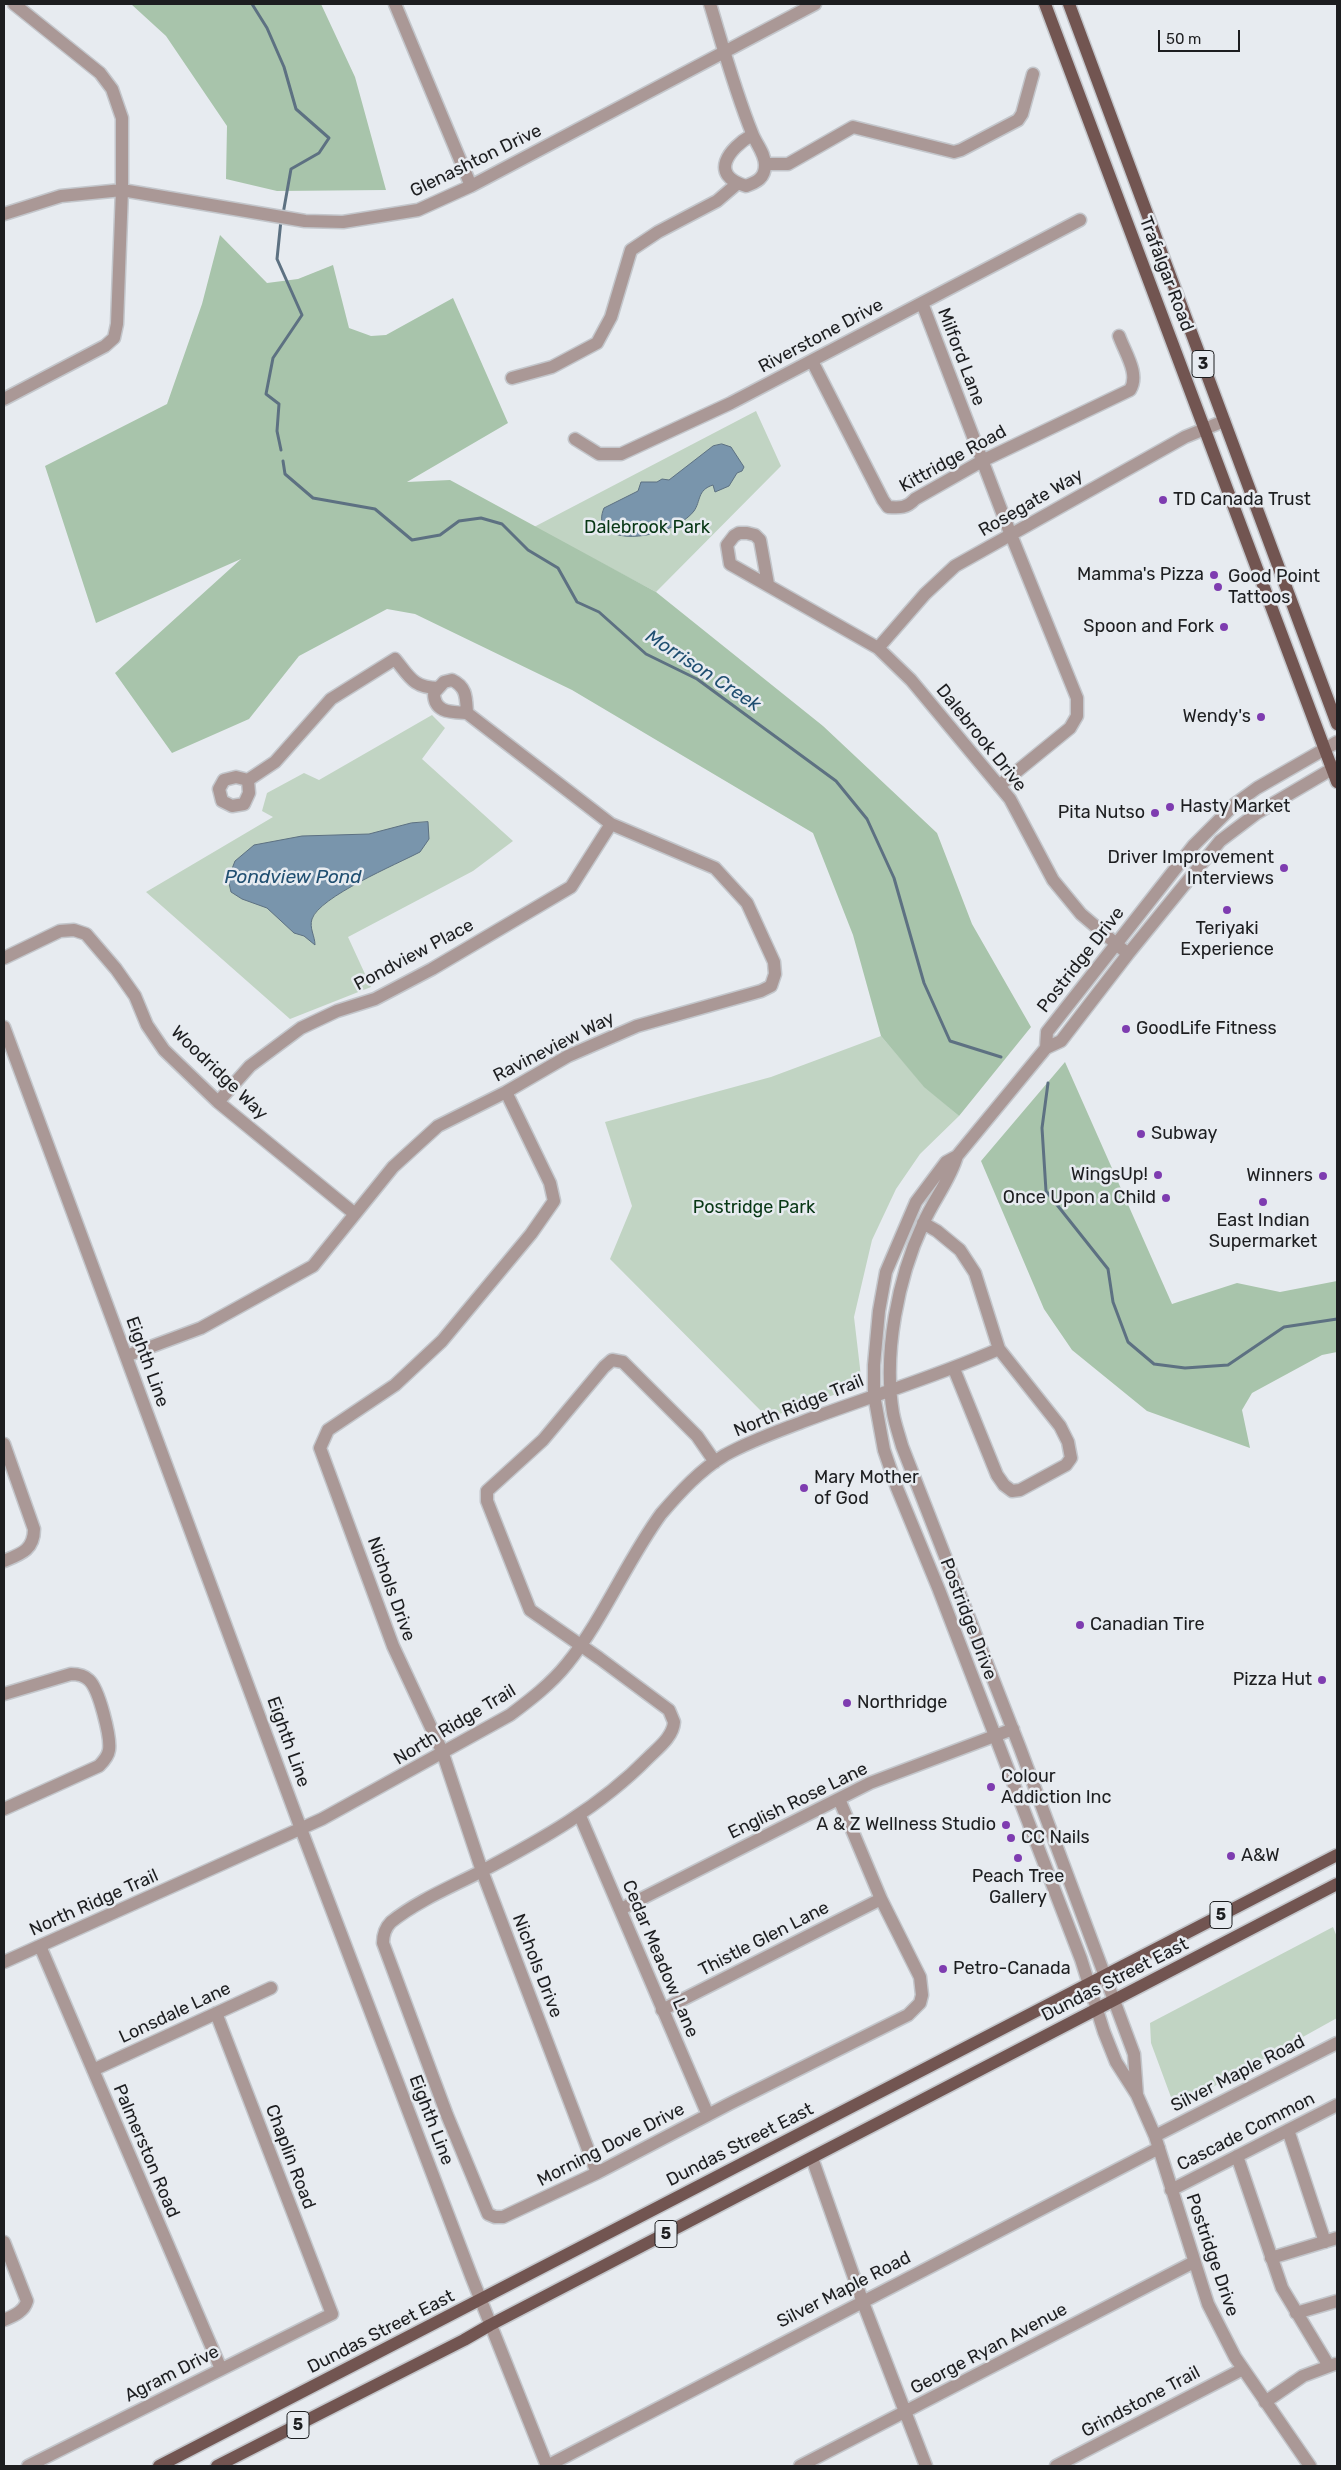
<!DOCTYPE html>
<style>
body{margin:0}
#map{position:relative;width:1341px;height:2470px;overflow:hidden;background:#e7ebf0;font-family:Rubik,sans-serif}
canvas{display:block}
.frame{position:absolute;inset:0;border:5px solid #1d1e20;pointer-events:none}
.scale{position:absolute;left:1158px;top:30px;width:82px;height:22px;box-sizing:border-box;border:2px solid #1d1e20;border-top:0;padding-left:6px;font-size:15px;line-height:18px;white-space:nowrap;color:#1d1e20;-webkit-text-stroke:4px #e7ebf0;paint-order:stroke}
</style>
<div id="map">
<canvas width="1341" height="2470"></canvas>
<div class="frame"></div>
<div class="scale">50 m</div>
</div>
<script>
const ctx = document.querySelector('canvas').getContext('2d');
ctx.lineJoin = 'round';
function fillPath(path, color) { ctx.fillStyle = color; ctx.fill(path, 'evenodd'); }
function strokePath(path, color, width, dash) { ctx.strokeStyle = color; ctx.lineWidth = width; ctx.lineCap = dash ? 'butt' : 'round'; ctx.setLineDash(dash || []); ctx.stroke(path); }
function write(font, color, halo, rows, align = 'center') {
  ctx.font = font + ' Rubik,sans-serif'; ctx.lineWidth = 5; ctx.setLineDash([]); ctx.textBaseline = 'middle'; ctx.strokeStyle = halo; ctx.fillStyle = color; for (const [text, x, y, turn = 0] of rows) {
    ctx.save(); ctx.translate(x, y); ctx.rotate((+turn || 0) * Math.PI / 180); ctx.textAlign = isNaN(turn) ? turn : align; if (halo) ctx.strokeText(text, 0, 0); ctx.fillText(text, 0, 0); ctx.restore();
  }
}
fillPath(new Path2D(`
 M 756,411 L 781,466 L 656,592 L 534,527 Z
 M 432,715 L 445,728 L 422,759 L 513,841 L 473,871 L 348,937 L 371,987 L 290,1019 L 146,892 L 273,817 L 262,811 L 267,793 L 304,773 L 319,780 Z
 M 881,1036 L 924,1086 L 959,1116 L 920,1154 L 896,1189 L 872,1240 L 854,1317 L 862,1385 L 768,1418 L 610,1259 L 632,1206 L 605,1122 L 771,1077 Z
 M 1333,1927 L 1337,1937 L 1337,2018 L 1175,2108 L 1151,2043 L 1150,2023 Z`), '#c1d4c3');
fillPath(new Path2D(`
 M 131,4 L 321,4 L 355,77 L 386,190 L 277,191 L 226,179 L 227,126 L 166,36 Z
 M 220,235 L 267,283 L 298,279 L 333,265 L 349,328 L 371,336 L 386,335 L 453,298 L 508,423 L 407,482 L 450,480 L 656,592 L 823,726 L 937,833 L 972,924 L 1031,1027 L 959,1116 L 924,1087 L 881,1036 L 853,935 L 813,833 L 572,690 L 415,614 L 387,609 L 299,656 L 249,719 L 172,753 L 115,673 L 241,559 L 96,623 L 45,466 L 167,404 L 202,304 Z
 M 1065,1062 L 1172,1304 L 1237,1283 L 1280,1292 L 1337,1281 L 1337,1352 L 1322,1355 L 1252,1393 L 1242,1410 L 1250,1448 L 1147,1411 L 1072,1350 L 1044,1309 L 981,1161 Z`), '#a8c4ab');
const water = new Path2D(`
 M 722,444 L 731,447 L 744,467 L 742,471 L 737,473 L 729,486 L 715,492 L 713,485 C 697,490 701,501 694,511 C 679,531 626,546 606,529 C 600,523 601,515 604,508 L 638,491 L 641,482 L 657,482 L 662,479 L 669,480 L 713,446 Z
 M 428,822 L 429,839 L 420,852 C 397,864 319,897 312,919 C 309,928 315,936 315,945 L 304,936 L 294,933 L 267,908 L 242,899 L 231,892 L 228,879 L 235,861 L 254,845 L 302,836 L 369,834 L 411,823 Z`);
fillPath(water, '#7995ac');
strokePath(water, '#5d7182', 1);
strokePath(new Path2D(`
 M 252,4 L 267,28 L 284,67 L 296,109 L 329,138 L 319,153 L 291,169 L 283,214
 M 281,450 L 277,431 L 279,404 L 266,394 L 273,358 L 302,315 L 277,259 L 281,220
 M 283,461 L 285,474 L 313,498 L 375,509 L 412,540 L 440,535 L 459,521 L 481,518 L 502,524 L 528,550 L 558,568 L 577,602 L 599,612 L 646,654 L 697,679 L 836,781 L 867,819 L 894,878 L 924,983 L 950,1041 L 1001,1057
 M 1048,1083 L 1042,1128 L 1046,1191 L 1108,1269 L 1113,1302 L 1128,1342 L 1154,1364 L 1185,1368 L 1228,1365 L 1284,1327 L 1337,1319`), '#5d7182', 3);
const minor = new Path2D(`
 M 395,4 L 471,186
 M 710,4 C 723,47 735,91 752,133 C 756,144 765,153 765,165 C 765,178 757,182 746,186 C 708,175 729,148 752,135
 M 765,164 L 788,164 L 853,127 L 954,152 L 961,150 L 1018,120 L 1022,114 L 1033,74
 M 4,214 L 61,196 L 122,190 L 305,221 L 343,222 L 418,210 L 471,186 L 815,4
 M 922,303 L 1005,520 L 1077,698 L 1077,716 L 1070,728 L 999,786
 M 812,361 L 883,500 L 888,507 C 900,508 907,508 915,499 L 982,461 L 1130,390 C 1140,374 1125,353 1119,336
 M 512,378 L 552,367 L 597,343 L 611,317 L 631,250 L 658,232 L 717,201 L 738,183
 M 4,399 L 105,346 L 114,338 L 117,324 L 122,190 L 122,118 L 112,89 L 100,73 L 14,4
 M 575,439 L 599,454 L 621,454 L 731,403 L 1080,220
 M 768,584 L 760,540 L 755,535 L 747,533 L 739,533 L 734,536 L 727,545 L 730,564 L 878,648 L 911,680 L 1010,799 L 1053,880 L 1081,914 L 1128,954
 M 878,648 L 925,594 L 955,566 L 1185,437 L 1224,421
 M 236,777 L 248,780 L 249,793 L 244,804 L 232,806 L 222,801 L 219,789 L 224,780 Z
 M 248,780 L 275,762 L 331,699 L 395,659 C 409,676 413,688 438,688
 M 4,958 L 60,931 L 74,930 L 86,934 L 116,969 L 135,996 L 147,1025 L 164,1050 L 218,1102 L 355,1214
 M 4,1027 L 301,1829 L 472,2278 L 547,2466 L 1159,2148
 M 1046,1048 L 1047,1032 L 1194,845 L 1235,804 L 1257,788 L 1337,742
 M 506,1092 L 550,1183 L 554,1201 L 531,1234 L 442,1341 L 395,1385 L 328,1430 L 320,1448 L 393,1646 L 442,1751 L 482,1871 L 597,2173
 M 218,1102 L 250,1066 L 301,1028 L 337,1011 L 375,999 L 432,969 L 571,887 L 611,824
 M 957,1156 L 946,1162 L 916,1202 L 886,1272 L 879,1311 L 874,1365 L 874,1395 L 884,1450 L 897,1488 L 939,1590 L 1081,1959 L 1104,2032 L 1116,2062 L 1137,2095 L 1155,2136 L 1208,2304 L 1235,2357 L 1310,2466
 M 923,1223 L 937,1231 L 960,1250 L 975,1273 L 999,1349 L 1060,1426 L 1068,1442 L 1071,1458 L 1066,1465 L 1020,1490 L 1012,1491 L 1004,1485 L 997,1475 L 954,1369
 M 126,1356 L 201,1328 L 313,1266 L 393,1167 L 438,1126 L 506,1092 L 568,1056 L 637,1026 L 761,991 L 771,986 L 775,974 L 774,962 L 747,903 L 715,868 L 611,824 L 467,713 C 451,712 434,713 434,693 L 444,682 L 452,680 C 467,687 466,698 467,713
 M 4,1444 L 34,1529 C 34,1550 21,1554 4,1561
 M 715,1462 L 697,1436 L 623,1362 L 612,1360 L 604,1367 L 543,1440 L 487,1491 L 487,1501 L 530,1610 L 599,1658 L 669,1710 L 674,1722 C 673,1737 658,1748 648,1758 C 600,1807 541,1840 480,1872 C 451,1887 417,1901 391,1922 C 385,1928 383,1934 383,1943 L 447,2115 L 488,2214 L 495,2217 L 503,2217 L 597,2173 L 729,2104 L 908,2015 L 920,2003 L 922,1995 L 920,1977 L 881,1899 L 839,1799
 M 4,1694 L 71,1674 C 77,1674 84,1675 89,1680 C 99,1689 111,1737 109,1750 C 108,1757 103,1762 99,1766 L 4,1809
 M 580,1816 L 708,2115
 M 621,1909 L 870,1783 L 1013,1729
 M 40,1946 L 221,2369
 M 4,1962 L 322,1819 L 510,1715 C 530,1700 551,1684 567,1664 C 604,1618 626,1562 661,1514 C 680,1492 700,1470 725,1455 C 750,1441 776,1432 802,1422 C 868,1397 935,1377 999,1349
 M 662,2010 L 881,1899
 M 93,2070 L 271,1988
 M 1137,2095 L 1134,2054 L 1020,1748 L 902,1446 C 899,1435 895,1424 893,1413 C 883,1353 898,1278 923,1224 C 933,1200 950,1181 957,1156 L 1046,1048 L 1061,1041 L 1128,954 L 1220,841 L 1257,813 L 1337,766
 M 1288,2130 L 1325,2242
 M 1155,2136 L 1337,2043
 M 1237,2156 L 1282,2288 L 1329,2366
 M 812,2158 L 862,2300 L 926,2466
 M 1171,2190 L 1337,2105
 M 4,2242 L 27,2301 C 24,2312 13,2316 4,2320
 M 1271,2258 L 1337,2238
 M 1296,2313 L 1337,2301
 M 1265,2402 L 1303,2376 L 1335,2364
 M 28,2466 L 332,2314 L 216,2013
 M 800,2466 L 1194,2262
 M 1056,2466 L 1243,2369`);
const major = new Path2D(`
 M 1045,4 L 1337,782
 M 1069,4 L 1337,724
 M 159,2466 L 1337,1855
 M 217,2466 L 464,2340 L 490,2325 L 1337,1884`);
strokePath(minor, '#c3c6cb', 15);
strokePath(major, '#c3c6cb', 15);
strokePath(minor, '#aa9896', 12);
strokePath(major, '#725551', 12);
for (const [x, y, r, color] of [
 [1163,500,5,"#7e3cb0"],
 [1214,575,5,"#7e3cb0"],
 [1218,587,5,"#7e3cb0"],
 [1224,627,5,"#7e3cb0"],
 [1261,717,5,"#7e3cb0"],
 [1170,807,5,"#7e3cb0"],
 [1155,813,5,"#7e3cb0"],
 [1284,868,5,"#7e3cb0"],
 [1227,910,5,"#7e3cb0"],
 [1126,1029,5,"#7e3cb0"],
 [1141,1134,5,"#7e3cb0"],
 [1158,1175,5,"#7e3cb0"],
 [1323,1176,5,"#7e3cb0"],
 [1166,1198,5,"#7e3cb0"],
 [1263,1202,5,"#7e3cb0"],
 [804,1488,5,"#7e3cb0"],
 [1080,1625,5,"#7e3cb0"],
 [1322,1680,5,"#7e3cb0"],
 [847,1703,5,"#7e3cb0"],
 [991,1787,5,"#7e3cb0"],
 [1006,1825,5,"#7e3cb0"],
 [1011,1838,5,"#7e3cb0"],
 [1231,1856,5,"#7e3cb0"],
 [1018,1858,5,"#7e3cb0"],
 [943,1969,5,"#7e3cb0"]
]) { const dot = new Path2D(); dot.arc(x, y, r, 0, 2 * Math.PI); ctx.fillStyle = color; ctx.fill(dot); strokePath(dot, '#e7ebf0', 2); }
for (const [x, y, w] of [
 [1203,364,22],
 [1221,1915,22],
 [666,2234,22],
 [298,2425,22]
]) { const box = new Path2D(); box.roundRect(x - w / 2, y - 13.5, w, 27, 4); ctx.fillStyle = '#e7ebf0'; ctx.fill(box); strokePath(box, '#1d1e20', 1); }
write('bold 16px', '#1d1e20', null, [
 ["3",1203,364],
 ["5",1221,1915],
 ["5",666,2234],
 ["5",298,2425]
]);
write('18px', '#1d1e20', '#e7ebf0', [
 ["Glenashton Drive",476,161,-26],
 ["Trafalgar Road",1166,274,69],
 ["Riverstone Drive",821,336,-28],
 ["Milford Lane",961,357,69],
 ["Kittridge Road",953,459,-29],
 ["Rosegate Way",1031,503,-30],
 ["Dalebrook Drive",981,738,51],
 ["Pondview Place",414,955,-28],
 ["Postridge Drive",1081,960,-52],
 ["Ravineview Way",554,1047,-27],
 ["Woodridge Way",219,1073,44],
 ["Eighth Line",147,1362,70],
 ["North Ridge Trail",799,1406,-22],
 ["Nichols Drive",391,1589,70],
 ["Postridge Drive",968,1619,69],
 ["North Ridge Trail",455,1725,-31],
 ["Eighth Line",288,1742,70],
 ["English Rose Lane",798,1801,-26],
 ["North Ridge Trail",94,1903,-24],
 ["Thistle Glen Lane",764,1939,-27],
 ["Cedar Meadow Lane",660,1959,67],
 ["Nichols Drive",537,1966,69],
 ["Dundas Street East",1115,1980,-27],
 ["Lonsdale Lane",175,2013,-25],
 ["Silver Maple Road",1238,2074,-27],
 ["Eighth Line",431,2120,69],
 ["Cascade Common",1246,2132,-27],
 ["Morning Dove Drive",611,2145,-27],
 ["Dundas Street East",740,2145,-27],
 ["Palmerston Road",146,2151,67],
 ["Chaplin Road",290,2157,69],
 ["Postridge Drive",1212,2255,71],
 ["Silver Maple Road",844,2290,-27],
 ["Dundas Street East",381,2332,-27],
 ["George Ryan Avenue",989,2349,-28],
 ["Agram Drive",172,2374,-27],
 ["Grindstone Trail",1141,2402,-28]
]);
write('18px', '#1d1e20', '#e7ebf0', [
 ["TD Canada Trust",1173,500],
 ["Mamma's Pizza",1204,575,"right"],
 ["Good Point",1228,577],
 ["Tattoos",1228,598],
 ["Spoon and Fork",1214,627,"right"],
 ["Wendy's",1251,717,"right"],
 ["Hasty Market",1180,807],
 ["Pita Nutso",1145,813,"right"],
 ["Driver Improvement",1274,858,"right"],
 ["Interviews",1274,879,"right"],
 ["Teriyaki",1227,929,"center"],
 ["Experience",1227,950,"center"],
 ["GoodLife Fitness",1136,1029],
 ["Subway",1151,1134],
 ["WingsUp!",1148,1175,"right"],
 ["Winners",1313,1176,"right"],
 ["Once Upon a Child",1156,1198,"right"],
 ["East Indian",1263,1221,"center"],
 ["Supermarket",1263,1242,"center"],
 ["Mary Mother",814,1478],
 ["of God",814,1499],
 ["Canadian Tire",1090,1625],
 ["Pizza Hut",1312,1680,"right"],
 ["Northridge",857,1703],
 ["Colour",1001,1777],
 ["Addiction Inc",1001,1798],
 ["A & Z Wellness Studio",996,1825,"right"],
 ["CC Nails",1021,1838],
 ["A&W",1241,1856],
 ["Peach Tree",1018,1877,"center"],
 ["Gallery",1018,1898,"center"],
 ["Petro-Canada",953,1969]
], 'left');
write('18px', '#083715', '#e7ebf0', [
 ["Dalebrook Park",647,528],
 ["Postridge Park",754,1208]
]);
write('italic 19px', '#204f71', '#e7ebf0', [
 ["Morrison Creek",703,671,33],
 ["Pondview Pond",293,878]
]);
</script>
